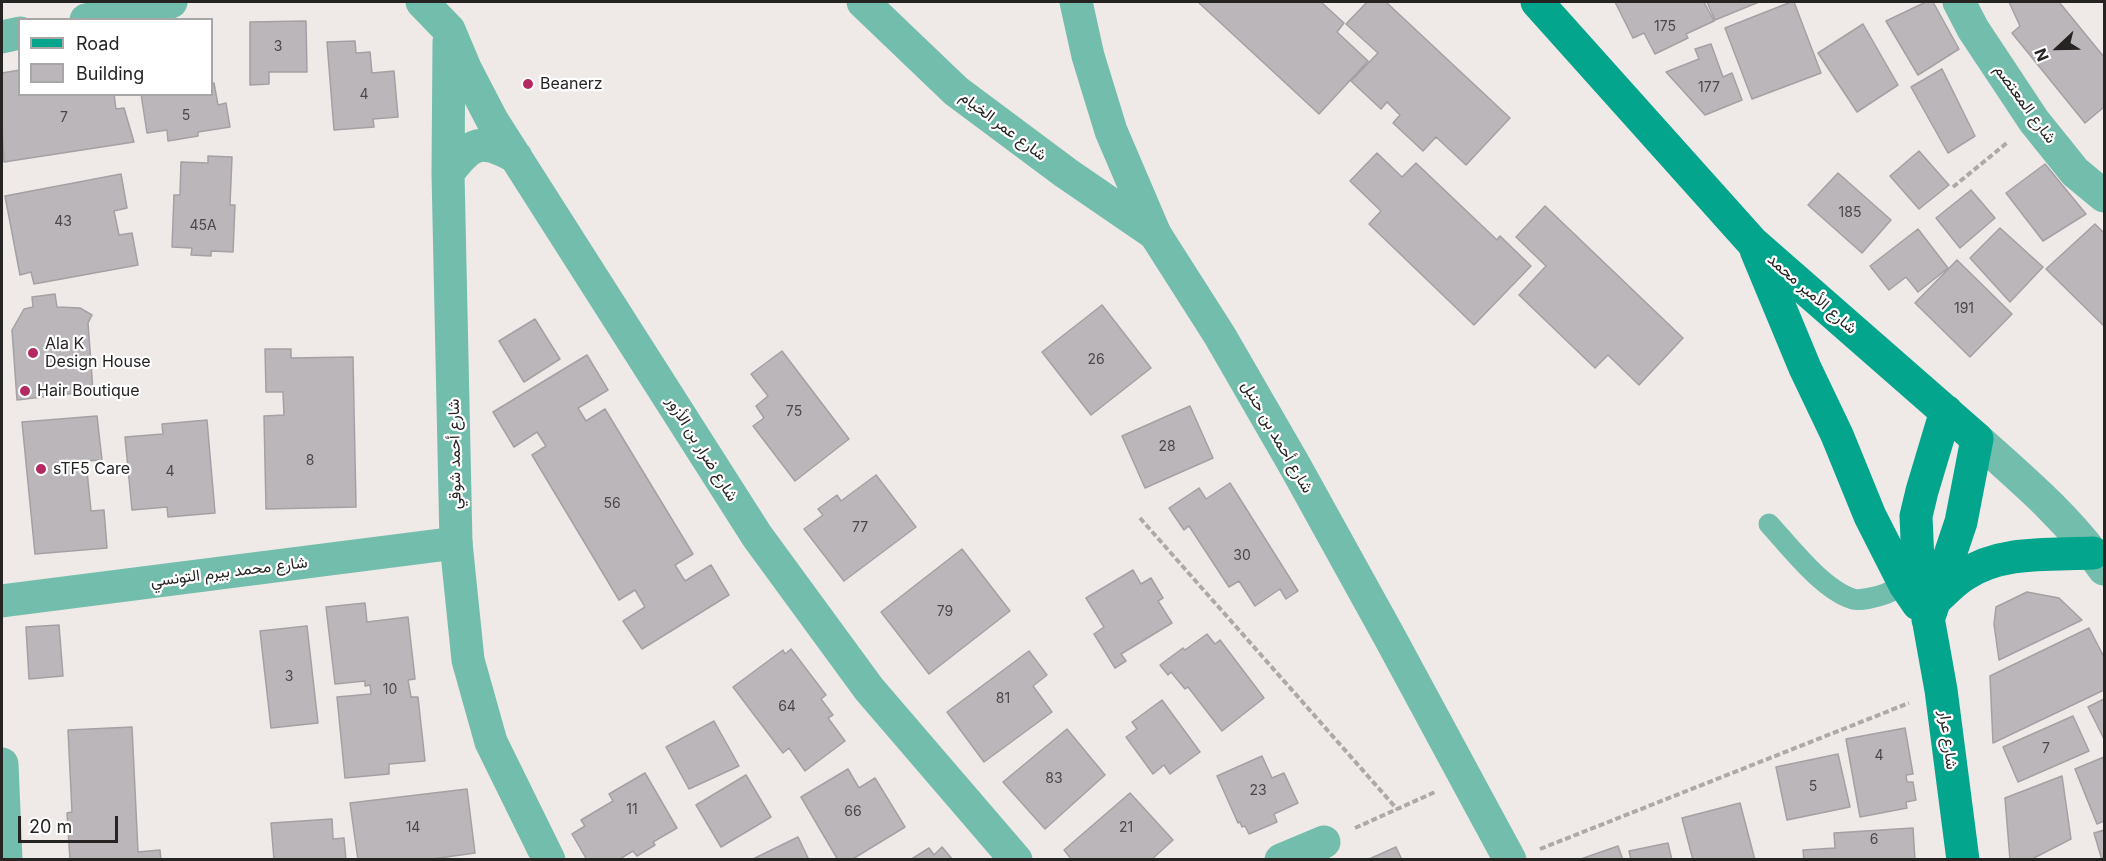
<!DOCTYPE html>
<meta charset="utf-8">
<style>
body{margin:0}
#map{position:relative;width:2106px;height:861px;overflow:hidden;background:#efe9e7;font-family:Inter,sans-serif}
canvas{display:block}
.frame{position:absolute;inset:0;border:3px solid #262423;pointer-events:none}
.legend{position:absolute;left:18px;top:18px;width:195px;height:78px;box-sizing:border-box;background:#fff;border:2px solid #a8a7a7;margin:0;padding:8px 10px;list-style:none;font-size:18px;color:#262423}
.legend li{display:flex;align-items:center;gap:12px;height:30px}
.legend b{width:30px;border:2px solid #a8a7a7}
.north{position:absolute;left:2028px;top:18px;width:60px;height:60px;-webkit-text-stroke:4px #fff;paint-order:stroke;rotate:248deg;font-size:16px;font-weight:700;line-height:24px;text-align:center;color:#262423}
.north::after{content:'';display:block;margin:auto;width:21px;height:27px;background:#262423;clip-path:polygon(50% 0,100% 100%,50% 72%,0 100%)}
.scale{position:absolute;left:18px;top:816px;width:100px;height:27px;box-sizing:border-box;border:3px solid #262423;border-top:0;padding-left:8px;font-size:18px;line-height:21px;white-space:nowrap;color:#262423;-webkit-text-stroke:4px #fff;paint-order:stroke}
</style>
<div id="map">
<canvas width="2106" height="861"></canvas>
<div class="frame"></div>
<ul class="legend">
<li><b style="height:8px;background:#04a58d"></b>Road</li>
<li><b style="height:16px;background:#bab6ba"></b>Building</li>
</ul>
<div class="north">N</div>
<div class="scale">20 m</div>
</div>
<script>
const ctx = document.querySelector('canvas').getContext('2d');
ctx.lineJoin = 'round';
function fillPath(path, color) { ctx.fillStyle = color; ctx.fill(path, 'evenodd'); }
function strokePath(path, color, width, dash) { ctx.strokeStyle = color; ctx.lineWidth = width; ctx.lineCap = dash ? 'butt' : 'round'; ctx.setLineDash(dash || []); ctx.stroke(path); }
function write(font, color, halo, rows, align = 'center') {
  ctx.font = font + ' Inter,Vazirmatn,sans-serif'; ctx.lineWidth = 4.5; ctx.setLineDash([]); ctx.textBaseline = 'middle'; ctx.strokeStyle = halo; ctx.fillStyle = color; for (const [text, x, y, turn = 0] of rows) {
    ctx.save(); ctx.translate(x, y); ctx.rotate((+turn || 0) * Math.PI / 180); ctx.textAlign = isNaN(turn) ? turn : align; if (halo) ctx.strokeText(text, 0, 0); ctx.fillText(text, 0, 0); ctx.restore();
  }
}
const building = new Path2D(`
 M 1198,2 L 1321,2 L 1344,23 L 1337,32 L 1368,61 L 1319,114 Z
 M 1367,2 L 1386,2 L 1510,118 L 1466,165 L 1436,137 L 1423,151 L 1393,123 L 1400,115 L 1387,102 L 1381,109 L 1351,81 L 1378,53 L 1346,24 Z
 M 1615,2 L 1704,2 L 1714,21 L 1686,34 L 1688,38 L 1655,54 L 1644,33 L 1633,38 Z
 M 1707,2 L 1759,2 L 1715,20 Z
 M 1791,2 L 1794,2 L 1821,73 L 1752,99 L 1725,28 Z
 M 1926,2 L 1933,2 L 1959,49 L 1918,75 L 1886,21 Z
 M 2009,2 L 2059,2 L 2104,57 L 2104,107 L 2085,123 L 2012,33 L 2020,26 Z
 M 306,21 L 307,72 L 269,72 L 269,84 L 250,85 L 250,22 Z
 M 1863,24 L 1898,85 L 1857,112 L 1818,53 Z
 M 355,41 L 356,53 L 370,52 L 372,73 L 394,71 L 398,117 L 373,119 L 374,127 L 334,130 L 327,42 Z
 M 1711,44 L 1723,77 L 1732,73 L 1742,100 L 1705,115 L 1666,72 L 1699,59 L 1695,49 Z
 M 1942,69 L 1975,136 L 1948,153 L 1911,87 Z
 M 20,70 L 20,94 L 114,94 L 116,109 L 124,108 L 134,142 L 4,162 L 2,128 L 2,73 Z
 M 212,83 L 214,83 L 218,105 L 226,103 L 230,127 L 198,132 L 198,136 L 168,141 L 167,130 L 147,133 L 141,94 L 212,94 Z
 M 1919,151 L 1949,185 L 1919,209 L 1890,176 Z
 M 1377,153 L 1402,177 L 1416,163 L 1497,240 L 1500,236 L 1531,266 L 1474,325 L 1369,224 L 1381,211 L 1350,181 Z
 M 208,156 L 232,157 L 230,205 L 235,205 L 233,252 L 211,251 L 211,256 L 191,255 L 192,248 L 172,247 L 174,195 L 180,195 L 181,162 L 208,163 Z
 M 2045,164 L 2086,214 L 2043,241 L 2006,193 Z
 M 1838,173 L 1891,220 L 1862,253 L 1808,205 Z
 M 121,174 L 127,208 L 114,211 L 119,235 L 132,233 L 138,265 L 34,284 L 31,272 L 20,275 L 5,196 Z
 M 1971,190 L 1995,218 L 1960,248 L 1936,218 Z
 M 1545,206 L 1683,338 L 1639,385 L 1608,355 L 1595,368 L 1519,295 L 1546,266 L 1516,237 Z
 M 2095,224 L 2104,233 L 2104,326 L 2046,269 Z
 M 2000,228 L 2043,267 L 2010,302 L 1970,258 Z
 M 1918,229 L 1948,268 L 1918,292 L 1906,277 L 1889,290 L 1870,266 Z
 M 1957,260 L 2012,314 L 1970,357 L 1915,303 Z
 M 55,294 L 57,307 L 80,308 L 92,315 L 88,323 L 93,391 L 17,400 L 12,330 L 24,309 L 33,307 L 32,297 Z
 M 1102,305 L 1151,368 L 1091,415 L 1042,352 Z
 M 535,319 L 560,359 L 524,382 L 499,341 Z
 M 265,349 L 291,349 L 291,358 L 353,357 L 356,507 L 266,509 L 264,416 L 284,415 L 283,392 L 266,392 Z
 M 782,351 L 849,439 L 795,481 L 753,426 L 764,418 L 756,406 L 768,396 L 751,374 Z
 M 587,355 L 608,390 L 578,408 L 586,421 L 605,409 L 693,554 L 675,565 L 685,581 L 711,565 L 729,595 L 642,649 L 623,621 L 645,607 L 635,590 L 619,600 L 532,455 L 546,446 L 537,432 L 514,447 L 493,412 Z
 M 1190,406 L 1213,458 L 1145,488 L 1122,436 Z
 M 97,416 L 102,460 L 86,461 L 91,511 L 104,510 L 107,548 L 35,554 L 22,422 Z
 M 207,420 L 215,513 L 168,517 L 167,507 L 132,510 L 125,437 L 163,434 L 162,424 Z
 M 876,475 L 916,527 L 844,581 L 804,529 L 823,515 L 818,509 L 837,495 L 841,501 Z
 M 1230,483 L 1298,591 L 1286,599 L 1280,589 L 1255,606 L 1239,581 L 1229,587 L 1189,526 L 1184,530 L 1169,508 L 1199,488 L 1206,499 Z
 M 962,549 L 1010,611 L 929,674 L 881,612 Z
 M 1133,570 L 1141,584 L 1151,578 L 1163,598 L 1158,601 L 1172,623 L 1121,654 L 1126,661 L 1115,668 L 1094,634 L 1104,627 L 1086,598 Z
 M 2027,592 L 2059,598 L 2082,620 L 1999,660 L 1994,624 L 1996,607 Z
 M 365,603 L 367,622 L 408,617 L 415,679 L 408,680 L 411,697 L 418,697 L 425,761 L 389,764 L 389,774 L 345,778 L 337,697 L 371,694 L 370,685 L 365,686 L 365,681 L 335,684 L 326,607 Z
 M 59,625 L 63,676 L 29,679 L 26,627 Z
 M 307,626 L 318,723 L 271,728 L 260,631 Z
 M 2089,628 L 2104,657 L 2104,690 L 1993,743 L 1990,676 Z
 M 1207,634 L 1215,644 L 1220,640 L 1264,698 L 1222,731 L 1188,687 L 1185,689 L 1171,672 L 1168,675 L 1160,665 L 1183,648 L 1185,650 Z
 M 791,649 L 826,695 L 821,699 L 833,715 L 828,718 L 845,741 L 805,771 L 789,748 L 783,753 L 733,687 L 783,650 L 785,654 Z
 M 1029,651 L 1047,675 L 1033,686 L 1052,712 L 984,762 L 947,712 Z
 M 2104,699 L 2104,739 L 2088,707 Z
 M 1162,700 L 1200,752 L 1170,774 L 1164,765 L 1153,774 L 1126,737 L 1137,729 L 1132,722 Z
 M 2073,716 L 2089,751 L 2018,782 L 2003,747 Z
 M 714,721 L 739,766 L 689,789 L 666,747 Z
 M 132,727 L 138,852 L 160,850 L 161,860 L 70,860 L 67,813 L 72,812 L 68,730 Z
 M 1905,728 L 1913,774 L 1906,775 L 1907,782 L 1913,782 L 1916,800 L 1906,802 L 1907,808 L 1860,817 L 1846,739 Z
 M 1067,729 L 1105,775 L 1045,829 L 1003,782 Z
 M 1838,754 L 1850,807 L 1787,820 L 1776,767 Z
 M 1262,756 L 1272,778 L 1284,773 L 1298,803 L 1274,814 L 1277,822 L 1249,834 L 1245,826 L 1242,827 L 1240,822 L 1238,823 L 1217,776 Z
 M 2104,757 L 2104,821 L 2097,824 L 2075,769 Z
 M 848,769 L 859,788 L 875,778 L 905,827 L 851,860 L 838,860 L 801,797 Z
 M 645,773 L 677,828 L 653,842 L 655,845 L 637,856 L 633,851 L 618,860 L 587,860 L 572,834 L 585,826 L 581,820 L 613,801 L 609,794 Z
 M 746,775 L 771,817 L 721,847 L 696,805 Z
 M 2062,776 L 2071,839 L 2030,860 L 2010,860 L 2005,798 Z
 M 467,789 L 475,853 L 425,860 L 358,860 L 350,803 Z
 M 1130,793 L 1173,840 L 1151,860 L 1072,860 L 1064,850 Z
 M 1740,803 L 1755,860 L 1693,860 L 1682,818 Z
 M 332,819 L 333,839 L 344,838 L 346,860 L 274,860 L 271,823 Z
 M 1913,828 L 1915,860 L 1804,860 L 1803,850 L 1835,848 L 1834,833 Z
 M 2104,830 L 2104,860 L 2102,860 L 2094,833 Z
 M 798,837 L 809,860 L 751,860 Z
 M 1668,843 L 1672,860 L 1631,860 L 1629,851 Z
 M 1618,846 L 1623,860 L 1578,860 Z
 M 942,847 L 953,860 L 910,860 L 929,848 L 934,855 Z
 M 1396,847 L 1402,860 L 1367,860 Z`);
fillPath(building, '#bab6ba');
strokePath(building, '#a4a0a4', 1.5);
strokePath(new Path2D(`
 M 1953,187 L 2008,142
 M 1140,518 L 1397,809
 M 1355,828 L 1435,792
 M 1540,849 L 1909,703`), '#ada9a7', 4, [6, 3]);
strokePath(new Path2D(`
 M 1769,524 C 1790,547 1823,590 1853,599 C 1860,601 1877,597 1885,594 C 1896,589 1904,587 1911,576`), '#73bdac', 21);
strokePath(new Path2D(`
 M 863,2 L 956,91 L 1066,173 L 1155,234
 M 1959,2 L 1973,29 L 2034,121 L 2075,172 L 2104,196
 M 2,601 L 456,543
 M 1281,860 L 1324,842`), '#73bdac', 33);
strokePath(new Path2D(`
 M 422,2 L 449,30 L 465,68 L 492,120 L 757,536 L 869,689 L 1016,860
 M 1076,2 L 1088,56 L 1111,131 L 1155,234 L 1220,336 L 1295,466 L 1389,636 L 1510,860
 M 86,20 L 171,2
 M 2,37 L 20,33
 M 449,42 L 448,173 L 456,543 L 468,660 L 491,742 L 549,860
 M 448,173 C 472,141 481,138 516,157
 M 1977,439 C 2023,480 2069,519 2104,569
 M 2,764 L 6,860`), '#73bdac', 33);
strokePath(new Path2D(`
 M 1537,2 L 1753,243 L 1977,439 L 1961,522 L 1928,620
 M 1756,250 L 1805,368 L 1837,435 L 1870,516 L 1905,585 L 1918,604
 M 1946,411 L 1922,491 L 1916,516 L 1918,562 L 1941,690 L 1963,860
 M 1935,600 C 1944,592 1954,581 1964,575 C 2001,550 2050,555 2093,553`), '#04a58d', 33);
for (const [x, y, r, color] of [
 [528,84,6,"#b52963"],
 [33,353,6,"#b52963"],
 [25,391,6,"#b52963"],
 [41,469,6,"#b52963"]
]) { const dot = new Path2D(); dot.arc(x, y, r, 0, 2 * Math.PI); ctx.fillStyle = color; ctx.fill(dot); strokePath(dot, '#fff', 2); }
write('14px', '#4b4849', null, [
 ["175",1665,27],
 ["3",278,47],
 ["177",1709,88],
 ["4",364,95],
 ["5",186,116],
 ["7",64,118],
 ["185",1850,213],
 ["43",63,222],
 ["45A",203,226],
 ["191",1964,309],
 ["26",1096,360],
 ["75",794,412],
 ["28",1167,447],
 ["8",310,461],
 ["4",170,472],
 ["56",612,504],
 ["77",860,528],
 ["30",1242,556],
 ["79",945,612],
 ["3",289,677],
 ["10",390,690],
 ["81",1003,699],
 ["64",787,707],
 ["7",2046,749],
 ["4",1879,756],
 ["83",1054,779],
 ["5",1813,787],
 ["23",1258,791],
 ["11",632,810],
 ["66",853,812],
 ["14",413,828],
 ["21",1126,828],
 ["6",1874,840]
]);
write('16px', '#262423', '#fff', [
 ["Beanerz",540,84],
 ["Ala K",45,344],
 ["Design House",45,362],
 ["Hair Boutique",37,391],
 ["sTF5 Care",53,469]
], 'left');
write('16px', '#262423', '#fff', [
 ["شارع المعتصم",2025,104,54],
 ["شارع عمر الخيام",1003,126,37],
 ["شارع الأمير محمد",1812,294,41],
 ["شارع أحمد بن حنبل",1277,437,60],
 ["شارع ضرار بن الأزور",702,449,58],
 ["شارع أحمد شوقي",455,454,-91],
 ["شارع محمد بيرم التونسي",229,572,-7],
 ["شارع عرار",1948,740,83]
]);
</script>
